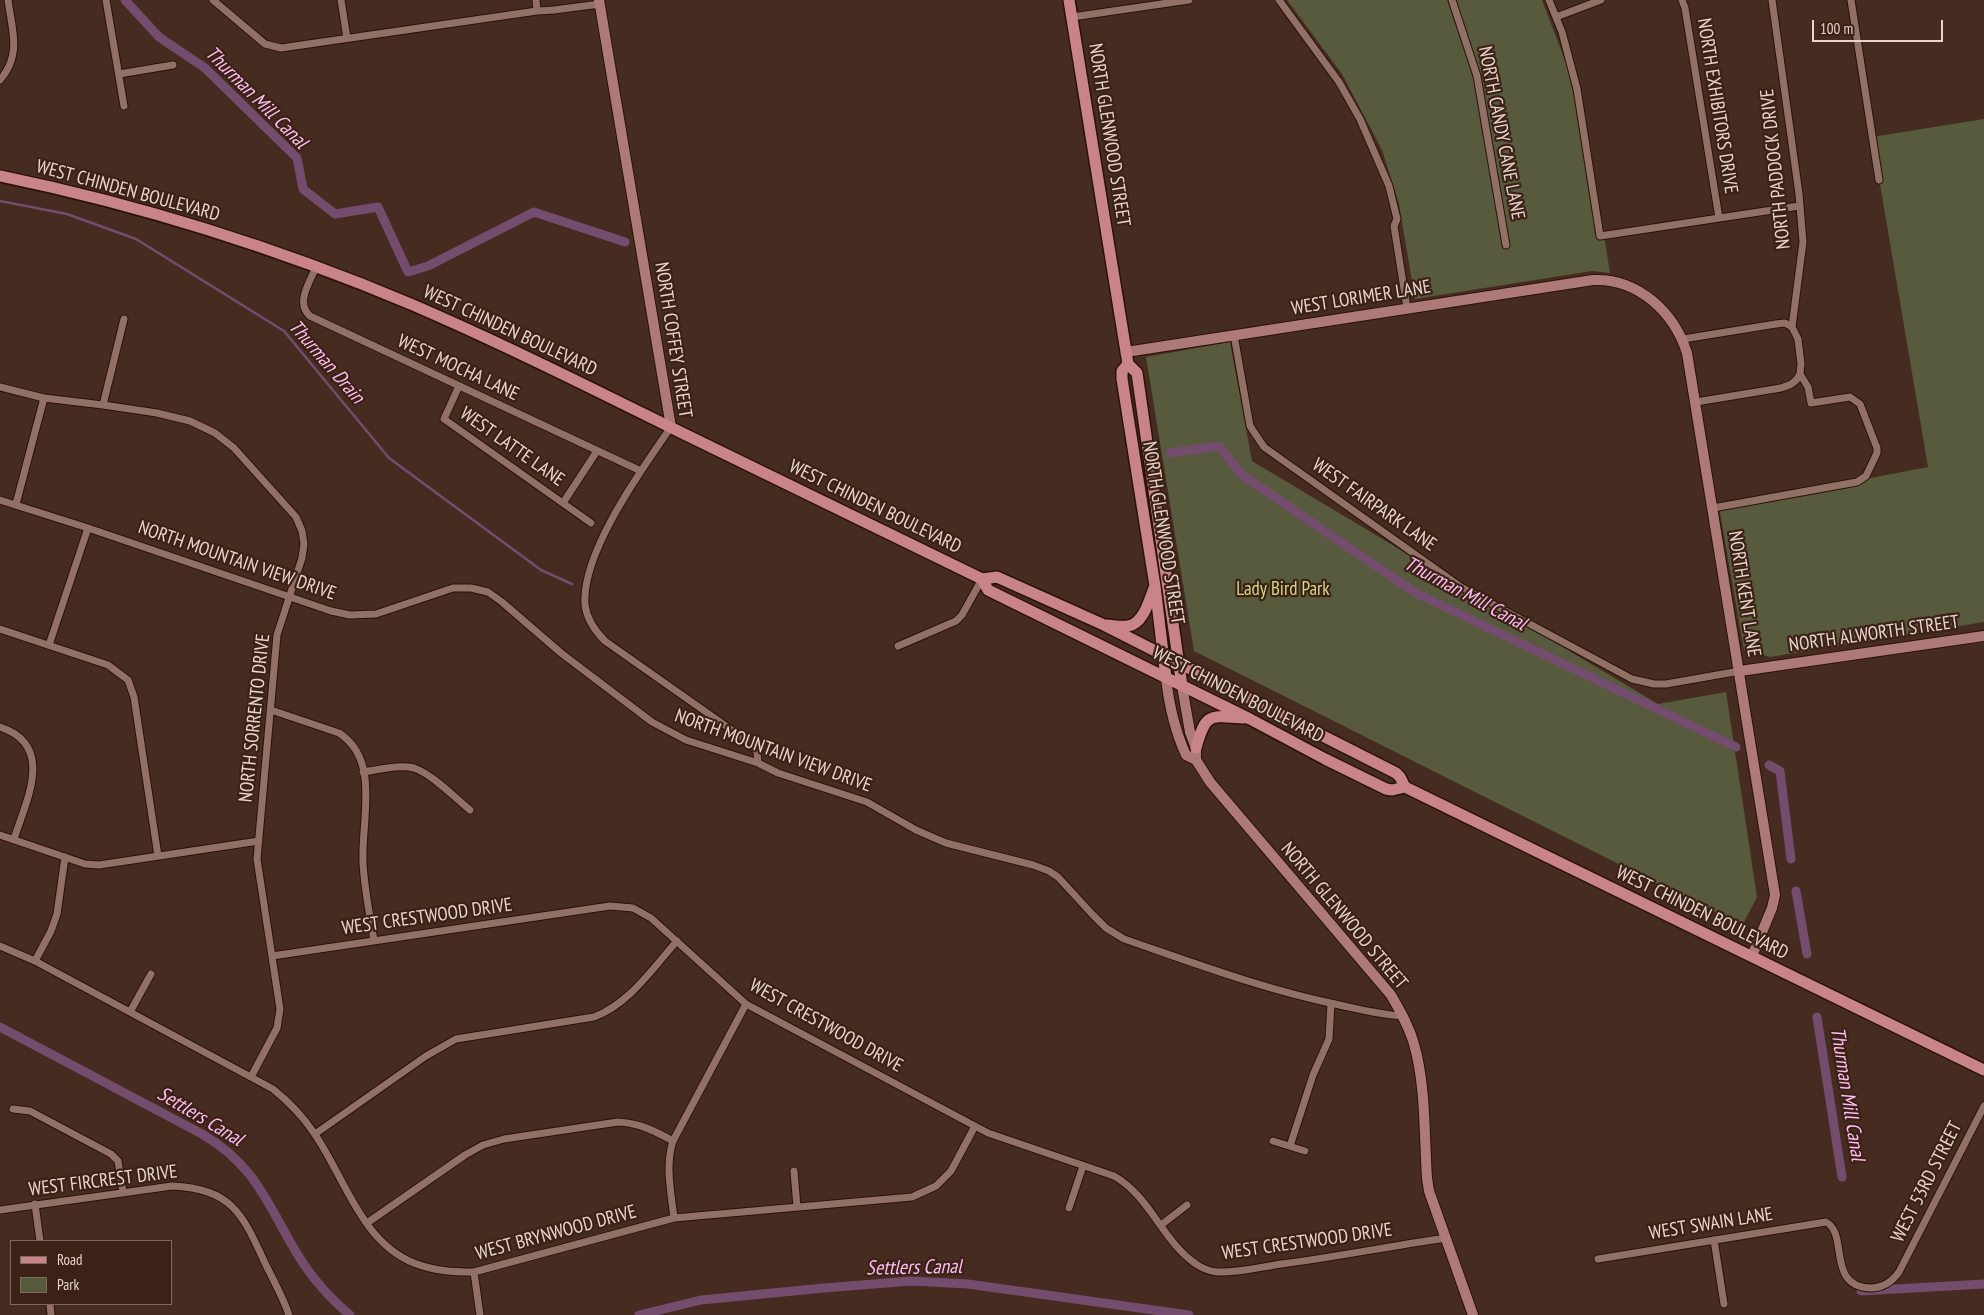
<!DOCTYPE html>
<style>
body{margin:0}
#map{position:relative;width:1984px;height:1315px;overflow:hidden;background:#462b20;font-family:"PT Sans Narrow",sans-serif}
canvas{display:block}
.legend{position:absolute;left:10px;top:1240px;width:162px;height:65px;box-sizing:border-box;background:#3b2116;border:1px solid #7f695f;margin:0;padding:6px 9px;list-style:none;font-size:15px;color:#e6d4cd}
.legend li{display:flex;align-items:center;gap:10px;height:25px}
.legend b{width:25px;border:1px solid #7f695f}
.scale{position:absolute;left:1812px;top:20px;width:131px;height:22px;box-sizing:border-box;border:2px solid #e6d4cd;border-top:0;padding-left:6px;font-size:15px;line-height:18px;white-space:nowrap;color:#e6d4cd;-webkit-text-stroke:4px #3b2116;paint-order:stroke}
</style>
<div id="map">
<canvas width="1984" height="1315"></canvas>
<ul class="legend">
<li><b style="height:6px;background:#c9848a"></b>Road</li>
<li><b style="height:14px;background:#575a3d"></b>Park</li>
</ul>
<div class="scale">100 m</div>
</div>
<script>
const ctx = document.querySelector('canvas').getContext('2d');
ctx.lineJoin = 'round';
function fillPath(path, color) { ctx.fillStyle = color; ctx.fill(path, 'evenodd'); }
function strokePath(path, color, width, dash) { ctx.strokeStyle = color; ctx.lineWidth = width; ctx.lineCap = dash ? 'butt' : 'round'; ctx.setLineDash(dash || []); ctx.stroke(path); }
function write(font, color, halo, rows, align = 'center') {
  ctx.font = font + ' "PT Sans Narrow",sans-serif'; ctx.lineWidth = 4.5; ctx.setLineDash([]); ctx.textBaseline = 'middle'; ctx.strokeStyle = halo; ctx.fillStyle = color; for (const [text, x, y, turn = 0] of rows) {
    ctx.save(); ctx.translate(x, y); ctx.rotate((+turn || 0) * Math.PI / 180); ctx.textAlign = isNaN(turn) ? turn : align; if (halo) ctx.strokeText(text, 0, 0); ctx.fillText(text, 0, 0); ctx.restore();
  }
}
fillPath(new Path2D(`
 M 1287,0 L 1542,0 L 1585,113 L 1610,273 L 1592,271 L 1415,299 L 1399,204 L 1382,150 L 1342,74 Z
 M 1984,119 L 1984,622 L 1770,657 L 1744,650 L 1719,507 L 1928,467 L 1872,137 Z
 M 1230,342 L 1252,461 L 1658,704 L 1726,692 L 1757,897 L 1742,926 L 1194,651 L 1146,357 Z`), '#575a3d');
strokePath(new Path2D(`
 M 0,201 L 67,214 L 136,239 L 284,331 L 389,458 L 541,570 L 572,584`), '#744c6d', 2.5);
strokePath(new Path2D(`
 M 125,0 L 159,37 L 205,68 L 297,158 L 303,189 L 335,214 L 378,207 L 408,272 L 428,266 L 534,212 L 625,242
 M 1170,453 L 1219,446 L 1242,475 L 1416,593 L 1736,747
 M 1769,765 L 1780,771 L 1791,859
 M 1796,891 L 1807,954
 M 1817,1017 L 1842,1177
 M 0,1027 L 202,1134 C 252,1163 265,1198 292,1245 C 307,1272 326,1295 350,1315
 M 1861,1291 L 1984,1284
 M 639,1315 L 701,1300 L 824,1288 L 911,1281 L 968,1284 L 1189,1315`), '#744c6d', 9);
const street = new Path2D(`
 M 106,0 L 124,106
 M 213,0 L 265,44 L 281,48 L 537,11 L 554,10 L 600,4
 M 341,0 L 347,38
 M 536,0 L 537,11
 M 1279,0 L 1339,82 L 1360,119 L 1389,186 L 1397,219 L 1394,226 L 1407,308
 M 1452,0 L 1477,76 L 1506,245
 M 1549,0 L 1562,32 L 1577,89 L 1600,236 L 1799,206
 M 1682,0 L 1685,8 L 1719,218
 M 1851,0 L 1879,180
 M 1072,17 L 1189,0
 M 1556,17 L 1601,0
 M 119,74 L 173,65
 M 0,80 C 22,55 12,30 8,0
 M 316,267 C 310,282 295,303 310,316 L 641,471
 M 1234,335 L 1250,426 L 1264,447 L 1461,587 L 1632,679 L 1654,684 L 1666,684 L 1740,671
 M 1683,339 L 1776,324 L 1785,323 L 1792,327
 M 459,386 L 444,419 L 591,523
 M 0,387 L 44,398 L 103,405 L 157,413 L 190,421 L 215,433 L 234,448 L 296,517 L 302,531 L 304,544 L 302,558 L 277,635 L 257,859 L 280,1009 L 277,1028 L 251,1077
 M 1696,402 L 1781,388 C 1790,385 1796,383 1800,374
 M 103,405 L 124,319
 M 671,427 C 642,469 581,553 585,605 C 587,620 595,631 605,641 L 750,743 L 757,752 L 758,763
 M 0,500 L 88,528 L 331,611 L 350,615 L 376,614 L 453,588 L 471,588 L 488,592 L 502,602 L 561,653 L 652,722 L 686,740 L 758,763 L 778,773 L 867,802 L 916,830 L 946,843 L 1033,865 L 1049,871 L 1058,877 L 1092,914 L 1106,928 L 1124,939 C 1194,963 1263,989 1335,1004 C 1358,1009 1380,1015 1403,1016
 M 563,503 L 597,451
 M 16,504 L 44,398
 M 1713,508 L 1857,482 L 1866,476 L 1877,453 L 1877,448 L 1860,404 L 1850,397 L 1811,403 L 1808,387 L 1800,374 L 1801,364 L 1798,339 L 1792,327 L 1803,242 L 1799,194 L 1772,0
 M 0,629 L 108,665 L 128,680 L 134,697 L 158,856
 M 49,645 L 88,528
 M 898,646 L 956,621 L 962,615 L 982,579
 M 271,710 L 339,733 C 381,760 361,820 363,862 C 364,888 370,915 374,941
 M 0,727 C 56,745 26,801 14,839
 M 363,772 C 379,770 398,764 414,768 C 432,774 455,798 470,810
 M 0,835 L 85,864 L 99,865 L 259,841
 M 0,946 L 35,961 L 273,1089 C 289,1102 302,1115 314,1133 C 344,1176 361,1242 414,1263 C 434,1271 453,1272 474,1272 L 674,1218 L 912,1197 L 936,1186 L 951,1171 L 975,1126
 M 272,956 L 610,906 L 633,908 L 651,918 L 746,1004 L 988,1133 L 1114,1176 C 1151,1197 1162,1241 1196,1264 C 1203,1269 1209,1271 1217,1272 C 1238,1273 1261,1267 1281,1264 C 1336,1257 1391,1246 1446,1238
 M 35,961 L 51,931 L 57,914 L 65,857
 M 130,1012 L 151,974
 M 13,1109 L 30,1111 L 111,1154 L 118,1161 L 123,1192
 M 315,1134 L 426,1056 L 456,1039 L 594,1017 C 629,1004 652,969 677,941
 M 1273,1141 L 1305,1151
 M 1290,1146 L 1313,1075 L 1329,1039 L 1331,1003
 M 794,1171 L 797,1207
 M 35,1204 L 40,1241
 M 1069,1208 L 1083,1166
 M 0,1210 L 172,1186 C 232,1189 242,1213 265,1263 C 273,1280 283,1297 289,1315
 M 674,1218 C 671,1192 665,1165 673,1141 L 746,1004
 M 367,1223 L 465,1155 L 483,1145 L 504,1139 L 618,1122 C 639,1123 655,1131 673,1141
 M 1161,1225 L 1187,1205
 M 1714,1240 L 1724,1304
 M 1598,1259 L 1826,1222 C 1849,1234 1826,1286 1870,1288 C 1882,1288 1892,1282 1899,1272 L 1984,1106
 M 474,1272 L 480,1315
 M 50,1304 L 51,1315`);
const secondary = new Path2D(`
 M 599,0 L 671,427
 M 1126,352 L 1593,280 C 1638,278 1674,312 1687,353 L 1775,895 L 1772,908 L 1752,956
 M 1740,671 L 1984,636
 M 1166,678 C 1169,705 1175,731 1186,755 L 1196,760
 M 1182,686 L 1190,732 L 1196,748 L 1196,760 L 1210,782 L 1391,995 C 1400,1011 1409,1026 1414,1044 C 1426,1086 1424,1134 1427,1178 L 1429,1191 L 1473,1315`);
const primary = new Path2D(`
 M 1069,0 L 1128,364 L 1137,373 L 1182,686
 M 0,176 C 141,205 280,249 413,305 C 501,343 587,386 674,429 C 777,479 879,529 982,579 L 997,577 L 1104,625 L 1396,773 L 1400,777 L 1405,787 L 1984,1070
 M 1128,364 L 1122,371 L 1122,379 L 1155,586 L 1166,678
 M 982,579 L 988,590 L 1250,719 L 1325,759 L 1386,789 L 1392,790 L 1405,787
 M 1107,625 C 1114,626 1121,627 1128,626 C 1143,624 1149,601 1154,588
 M 1196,748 C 1206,712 1209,716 1244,718`);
strokePath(street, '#2b1208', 9);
strokePath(secondary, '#2b1208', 12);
strokePath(primary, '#2b1208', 14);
strokePath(street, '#917165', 7);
strokePath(secondary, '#ad7a77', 10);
strokePath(primary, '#c9848a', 11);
write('19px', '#e6d4cd', '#3b2116', [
 ["NORTH EXHIBITORS DRIVE",1717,106,81],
 ["NORTH CANDY CANE LANE",1501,133,79],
 ["NORTH GLENWOOD STREET",1109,135,81],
 ["NORTH PADDOCK DRIVE",1776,169,-96],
 ["WEST CHINDEN BOULEVARD",128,191,15],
 ["WEST LORIMER LANE",1361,298,-9],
 ["WEST CHINDEN BOULEVARD",510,331,25],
 ["NORTH COFFEY STREET",673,340,81],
 ["WEST MOCHA LANE",458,368,25],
 ["WEST LATTE LANE",512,447,35],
 ["WEST FAIRPARK LANE",1374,505,35],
 ["WEST CHINDEN BOULEVARD",875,507,26],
 ["NORTH GLENWOOD STREET",1163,533,81],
 ["NORTH MOUNTAIN VIEW DRIVE",237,561,19],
 ["NORTH KENT LANE",1744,594,81],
 ["NORTH ALWORTH STREET",1874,634,-8],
 ["WEST CHINDEN BOULEVARD",1238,695,27],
 ["NORTH SORRENTO DRIVE",255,718,-84],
 ["NORTH MOUNTAIN VIEW DRIVE",773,751,20],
 ["WEST CHINDEN BOULEVARD",1702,913,26],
 ["NORTH GLENWOOD STREET",1344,916,50],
 ["WEST CRESTWOOD DRIVE",427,917,-8],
 ["WEST CRESTWOOD DRIVE",826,1026,29],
 ["WEST FIRCREST DRIVE",103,1181,-7],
 ["WEST 53RD STREET",1927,1182,-63],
 ["WEST SWAIN LANE",1711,1224,-9],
 ["WEST BRYNWOOD DRIVE",556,1233,-15],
 ["WEST CRESTWOOD DRIVE",1307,1242,-8]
]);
write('19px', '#d2d989', '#3b2116', [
 ["Lady Bird Park",1283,590]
]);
write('italic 20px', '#febcf2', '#3b2116', [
 ["Thurman Mill Canal",256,98,45],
 ["Thurman Drain",326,362,49],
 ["Thurman Mill Canal",1465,594,28],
 ["Thurman Mill Canal",1847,1094,81],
 ["Settlers Canal",200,1117,31],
 ["Settlers Canal",914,1268,-1]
]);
</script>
